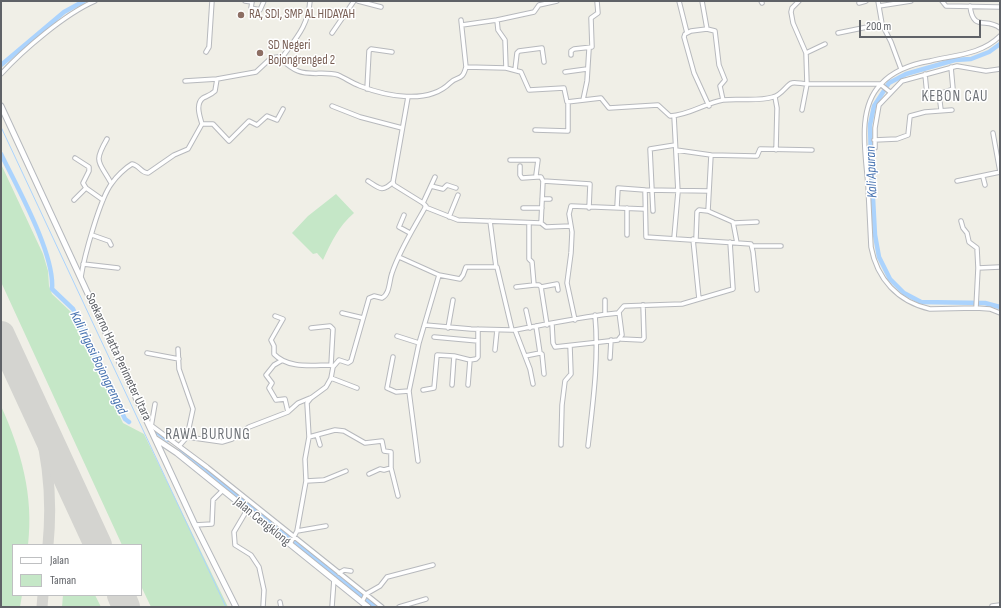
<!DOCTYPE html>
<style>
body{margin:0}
#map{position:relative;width:1001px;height:608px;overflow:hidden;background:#f0efe7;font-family:"Sofia Sans Condensed",sans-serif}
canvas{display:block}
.frame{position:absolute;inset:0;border:2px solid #5f6267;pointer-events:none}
.legend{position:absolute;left:12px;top:544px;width:130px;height:52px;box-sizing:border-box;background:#fff;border:1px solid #bfc0c2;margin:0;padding:5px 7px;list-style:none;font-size:12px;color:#5f6267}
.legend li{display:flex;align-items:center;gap:8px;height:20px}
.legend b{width:20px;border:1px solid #bfc0c2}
.scale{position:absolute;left:859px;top:20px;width:122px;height:18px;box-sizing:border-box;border:2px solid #5f6267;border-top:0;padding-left:5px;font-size:12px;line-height:14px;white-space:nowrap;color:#5f6267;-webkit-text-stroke:3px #fff;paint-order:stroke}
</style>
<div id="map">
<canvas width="1001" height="608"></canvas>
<div class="frame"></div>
<ul class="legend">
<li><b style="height:5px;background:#fff"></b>Jalan</li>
<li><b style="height:11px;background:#c5e7c7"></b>Taman</li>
</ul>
<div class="scale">200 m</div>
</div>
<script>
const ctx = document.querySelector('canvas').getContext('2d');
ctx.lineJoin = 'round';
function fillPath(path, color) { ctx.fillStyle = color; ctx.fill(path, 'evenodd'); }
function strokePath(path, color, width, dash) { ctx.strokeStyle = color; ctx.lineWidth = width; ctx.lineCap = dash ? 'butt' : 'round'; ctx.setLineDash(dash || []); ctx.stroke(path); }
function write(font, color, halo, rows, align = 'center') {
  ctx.font = font + ' "Sofia Sans Condensed",sans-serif'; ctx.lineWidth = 3; ctx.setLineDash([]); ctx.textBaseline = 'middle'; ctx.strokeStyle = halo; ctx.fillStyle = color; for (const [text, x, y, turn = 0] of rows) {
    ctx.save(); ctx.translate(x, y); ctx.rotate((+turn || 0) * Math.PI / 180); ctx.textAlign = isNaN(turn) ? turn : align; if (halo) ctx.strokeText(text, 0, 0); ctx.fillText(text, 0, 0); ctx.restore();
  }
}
fillPath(new Path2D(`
 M 1,164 L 43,254 L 48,271 L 49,286 L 52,294 L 71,312 L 123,423 L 144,434 L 228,607 L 151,607 L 141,586 L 141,545 L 122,545 L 1,282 Z
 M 336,194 L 354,213 C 338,227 332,241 323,260 L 317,253 L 313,254 L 292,233 L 308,216 Z
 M 1,406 C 21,450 34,496 28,545 L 13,545 L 13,595 L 22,595 L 20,607 L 1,607 Z
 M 63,595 L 95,595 L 101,607 L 62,607 Z`), '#c5e7c7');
strokePath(new Path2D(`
 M 1,127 L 226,607`), '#abd3fd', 1);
strokePath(new Path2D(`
 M 1000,44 L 989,52 L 971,59 L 955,60 L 906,74 L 889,83 L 874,106 L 870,125 L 871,161 L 875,235 L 879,257 L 890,279 L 904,293 L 921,302 L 985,303 L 1000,307
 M 1,65 L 64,12 L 84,1
 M 1,154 C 17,187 55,254 52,289 L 73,309 L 125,419 L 129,422
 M 158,433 L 168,440
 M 181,449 L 375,607`), '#abd3fd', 4.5);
strokePath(new Path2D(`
 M 29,395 C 47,445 53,492 48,545
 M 42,607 L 43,595`), '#d4d4d0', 11);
strokePath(new Path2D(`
 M 1,335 L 98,545
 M 121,595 L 126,607`), '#d4d4d0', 28);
const minor = new Path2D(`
 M 245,1 L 252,2 L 251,8 L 260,10 L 264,1
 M 358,1 L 381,7
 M 679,1 L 687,33
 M 702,1 L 707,29 L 715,31 L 719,65 L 725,80 L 720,86 L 723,100
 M 761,1 L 762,3
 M 878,1 L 882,24 L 891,42 L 901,69
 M 942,1 L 946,6 L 1000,7
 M 859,3 L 866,1
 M 879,6 L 911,1
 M 970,6 C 973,32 986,17 1000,28
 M 461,20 L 466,67
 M 462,25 L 497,20
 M 707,29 L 691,31 L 685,34 L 684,37 L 694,73 L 709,106
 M 332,33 L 354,1
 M 838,33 L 882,24
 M 1000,36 C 981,55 954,55 930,61 C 912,64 894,70 881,84 C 856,109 866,155 868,186 C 869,206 870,227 871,247 C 877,279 898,302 930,309 L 976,308 L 990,309 L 1000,313
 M 206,52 L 209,47 L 212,1
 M 806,53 L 825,44
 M 571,55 L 571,51 L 574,49 L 592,47 L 591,18 L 598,13 L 597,1
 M 281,59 C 295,39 308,27 310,1
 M 506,68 L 505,40 L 498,30 L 497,20 L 534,12 L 539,5 L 557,1
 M 515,70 L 517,53 L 519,51 L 542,48 L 544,62
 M 565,72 L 587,69
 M 1,74 C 23,50 65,14 95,1
 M 925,74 L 927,95
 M 185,81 L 217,79
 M 367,89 L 369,51 L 371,49 L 392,52
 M 775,97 L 777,108 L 776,150
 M 583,100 L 587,81 L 589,49
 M 332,106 L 360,117 L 402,128
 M 802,110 L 807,84 L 880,84 L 890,92
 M 941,110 L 939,94 L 953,89 L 951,67
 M 674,116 L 678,192 L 674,238
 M 202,124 L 213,124 L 229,141 L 249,121 L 257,125 L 267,116 L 277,120 L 283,109
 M 535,130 L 568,131 L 568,102
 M 993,133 L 1000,172
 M 107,139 C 93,163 99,161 111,183
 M 874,140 L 897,139 L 908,135 L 910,116 L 925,112 L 952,110
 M 875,148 L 875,128 L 879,105 L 902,81 L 957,66 L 986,71 L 1000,69
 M 676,150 L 711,155
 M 75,158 L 89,167 L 89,171 L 83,183 L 86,188
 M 510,160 L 538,160 L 536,175 L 537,177 L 541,177 L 543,181 L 541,223 L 546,227 L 571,226
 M 520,166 L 520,175 L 522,178 L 537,177
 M 983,177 L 985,185
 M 368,181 C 379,188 382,193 393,182
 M 543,181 L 590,184 L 589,208
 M 957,181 L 1000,172
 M 431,186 L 443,189 L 447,185 L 456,188
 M 709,191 L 645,190 L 646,237 L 737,243 L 733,222 L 708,211 L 711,155 L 755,156 L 757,156 L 760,149 L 812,150
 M 542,199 L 550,199
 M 74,200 L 86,188 L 103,200
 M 423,203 L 435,177
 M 425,207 L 458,220 L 541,223
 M 617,207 L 618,188 L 645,190
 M 523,208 L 542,208
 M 653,211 L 650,149 L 675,145
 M 404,215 L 399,227 L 410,233
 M 449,217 L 458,195
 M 490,221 L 496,267
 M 961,221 L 963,228 L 967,233 L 969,242 L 977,248 L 978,268 L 976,308
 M 529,223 L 529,259 L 532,262 L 534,285 L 539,285 L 541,287 L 547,325
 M 734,223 L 757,222
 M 92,235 L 109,241 L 111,245
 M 627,235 L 627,208
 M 693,239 L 699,299
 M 696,239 L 697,212 L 699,210 L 708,211
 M 737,243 L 751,244 L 753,252 L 757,290
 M 752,246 L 781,246
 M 399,257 L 439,275 L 460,279 L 463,275 L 466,267 L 497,267 L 512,330 L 515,330 L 530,369 L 533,384
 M 83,264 L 118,268
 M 978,268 L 1000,267
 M 81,277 C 84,257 100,198 112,183 C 116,177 125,168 132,164 C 139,165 141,173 148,173 L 174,155 L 188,149 L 202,124 C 200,117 195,104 203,98 C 207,96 211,95 215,91 L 217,79 L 256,72 L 271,58 L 278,57 C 284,62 291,68 298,71 C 310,76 325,71 338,75 C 345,78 352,83 360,86 C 386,96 428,105 450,83 C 458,75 462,82 466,67 L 506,68 L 521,72 L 529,90 L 564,88 L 567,102 L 601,98 L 609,108 L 658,105 L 670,116 C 690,115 705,103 723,100 C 739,98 757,102 773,97 C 782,95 787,84 792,83 C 796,82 802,84 807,84 L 806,53 L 793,23 L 791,12 L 792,8 L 799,1
 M 516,287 L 534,285
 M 541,287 L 557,284 L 558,290
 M 605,300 L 605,314
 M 526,310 L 530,328
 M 342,313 L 363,318
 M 275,316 L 283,319 L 271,340 L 274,346 L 274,354 C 288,369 312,365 331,365 L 333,367
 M 575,320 L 567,283 L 571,253 L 572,232 L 569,214 L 571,206 L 644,209
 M 552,324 L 553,343 L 555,347 L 618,340 L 622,335 L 619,312
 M 425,325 L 471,329 L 512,330
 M 311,328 L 330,326 L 333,329 L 331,365
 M 448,328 L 453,300
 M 515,330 C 549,324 584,316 618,313 L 624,306 L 682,304 L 733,289 L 730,242
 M 397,336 L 419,343
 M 434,337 L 478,341
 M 621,339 L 642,340 L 644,338 L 643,305
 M 178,349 L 179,369 L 193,409 L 187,437 L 180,445
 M 495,350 L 497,330
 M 147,353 L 179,359
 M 540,353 L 542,354 L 544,374
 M 525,356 L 540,353 L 536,326
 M 393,357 L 387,388 L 396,392 L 409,391
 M 610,358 L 611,340
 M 281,361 L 274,365 L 266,375 L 272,383 L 269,388 L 276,400 L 285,399 L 288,412
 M 331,378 L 357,388
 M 452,385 L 454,356
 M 468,385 L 470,360 L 476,359 L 478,357 L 478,329
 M 423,390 L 434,388 L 437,355 L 454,356 L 470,360
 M 152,426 L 207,467 L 382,607
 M 151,427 L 155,404
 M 317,435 L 320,445
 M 187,437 L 222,442 L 232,439 L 249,427 L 288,412 L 298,403 L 310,398
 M 309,437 L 335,430 L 344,431 L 365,443 L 382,441 L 384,451 L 391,452 L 391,468 L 398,496
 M 561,445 L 562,405 L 565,381 L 571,374 L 570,346
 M 588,446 C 593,402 599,360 595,315
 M 418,461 L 409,391 L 419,343 L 439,275
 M 369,474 L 380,469 L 384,470 L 391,468
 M 306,481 L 324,480 L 346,471
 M 247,510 L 234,532 L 235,545 L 251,555 L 259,567 L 264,590 L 263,607
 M 195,525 L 212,524 L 213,500 L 223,490
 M 297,531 L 326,526
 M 290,544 L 297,531 L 306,481 L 305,459 L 309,437 L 307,403 L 311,398 L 326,387 L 331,378 L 333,367 L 339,360 L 348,363 L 351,361 L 369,298 L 374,296 L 382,298 C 390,294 389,281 392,273 C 400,249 414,228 426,206 L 423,203 L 394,185 L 393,182 L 408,97
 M 339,573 L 344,570 L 351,571
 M 280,602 L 281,607
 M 362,602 L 366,594 L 380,586 L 387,577 L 433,565
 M 992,606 L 1000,605
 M 332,607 L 334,579
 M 399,607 L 426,599`);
const secondary = new Path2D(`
 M 1,106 L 195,525 L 236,607
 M 156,439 L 177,453 L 368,607`);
strokePath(minor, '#b7b9bd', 5.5);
strokePath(secondary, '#b6b9be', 7);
strokePath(minor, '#fff', 3.5);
strokePath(secondary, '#fff', 5);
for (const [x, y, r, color] of [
 [241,15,4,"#8d6e63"],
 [260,53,4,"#8d6e63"]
]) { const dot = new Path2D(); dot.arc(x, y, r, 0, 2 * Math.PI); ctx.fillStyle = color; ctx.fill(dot); strokePath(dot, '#fff', 1.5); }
write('13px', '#785e54', '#fff', [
 ["RA, SDI, SMP AL HIDAYAH",249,15],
 ["SD Negeri",268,46],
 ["Bojongrenged 2",268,61]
], 'left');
write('13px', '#5f6267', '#fff', [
 ["Soekarno Hatta Perimeter Utara",118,357,65],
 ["Jalan Cengklong",262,522,39]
]);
write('italic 14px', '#4672b0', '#fff', [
 ["Kali Apuran",872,172,-92],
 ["Kali Irigasi Bojongrenged",98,363,64]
]);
ctx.letterSpacing = '1px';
write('15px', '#707479', '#fff', [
 ["KEBON CAU",955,97],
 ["RAWA BURUNG",208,435]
]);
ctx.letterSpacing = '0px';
</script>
